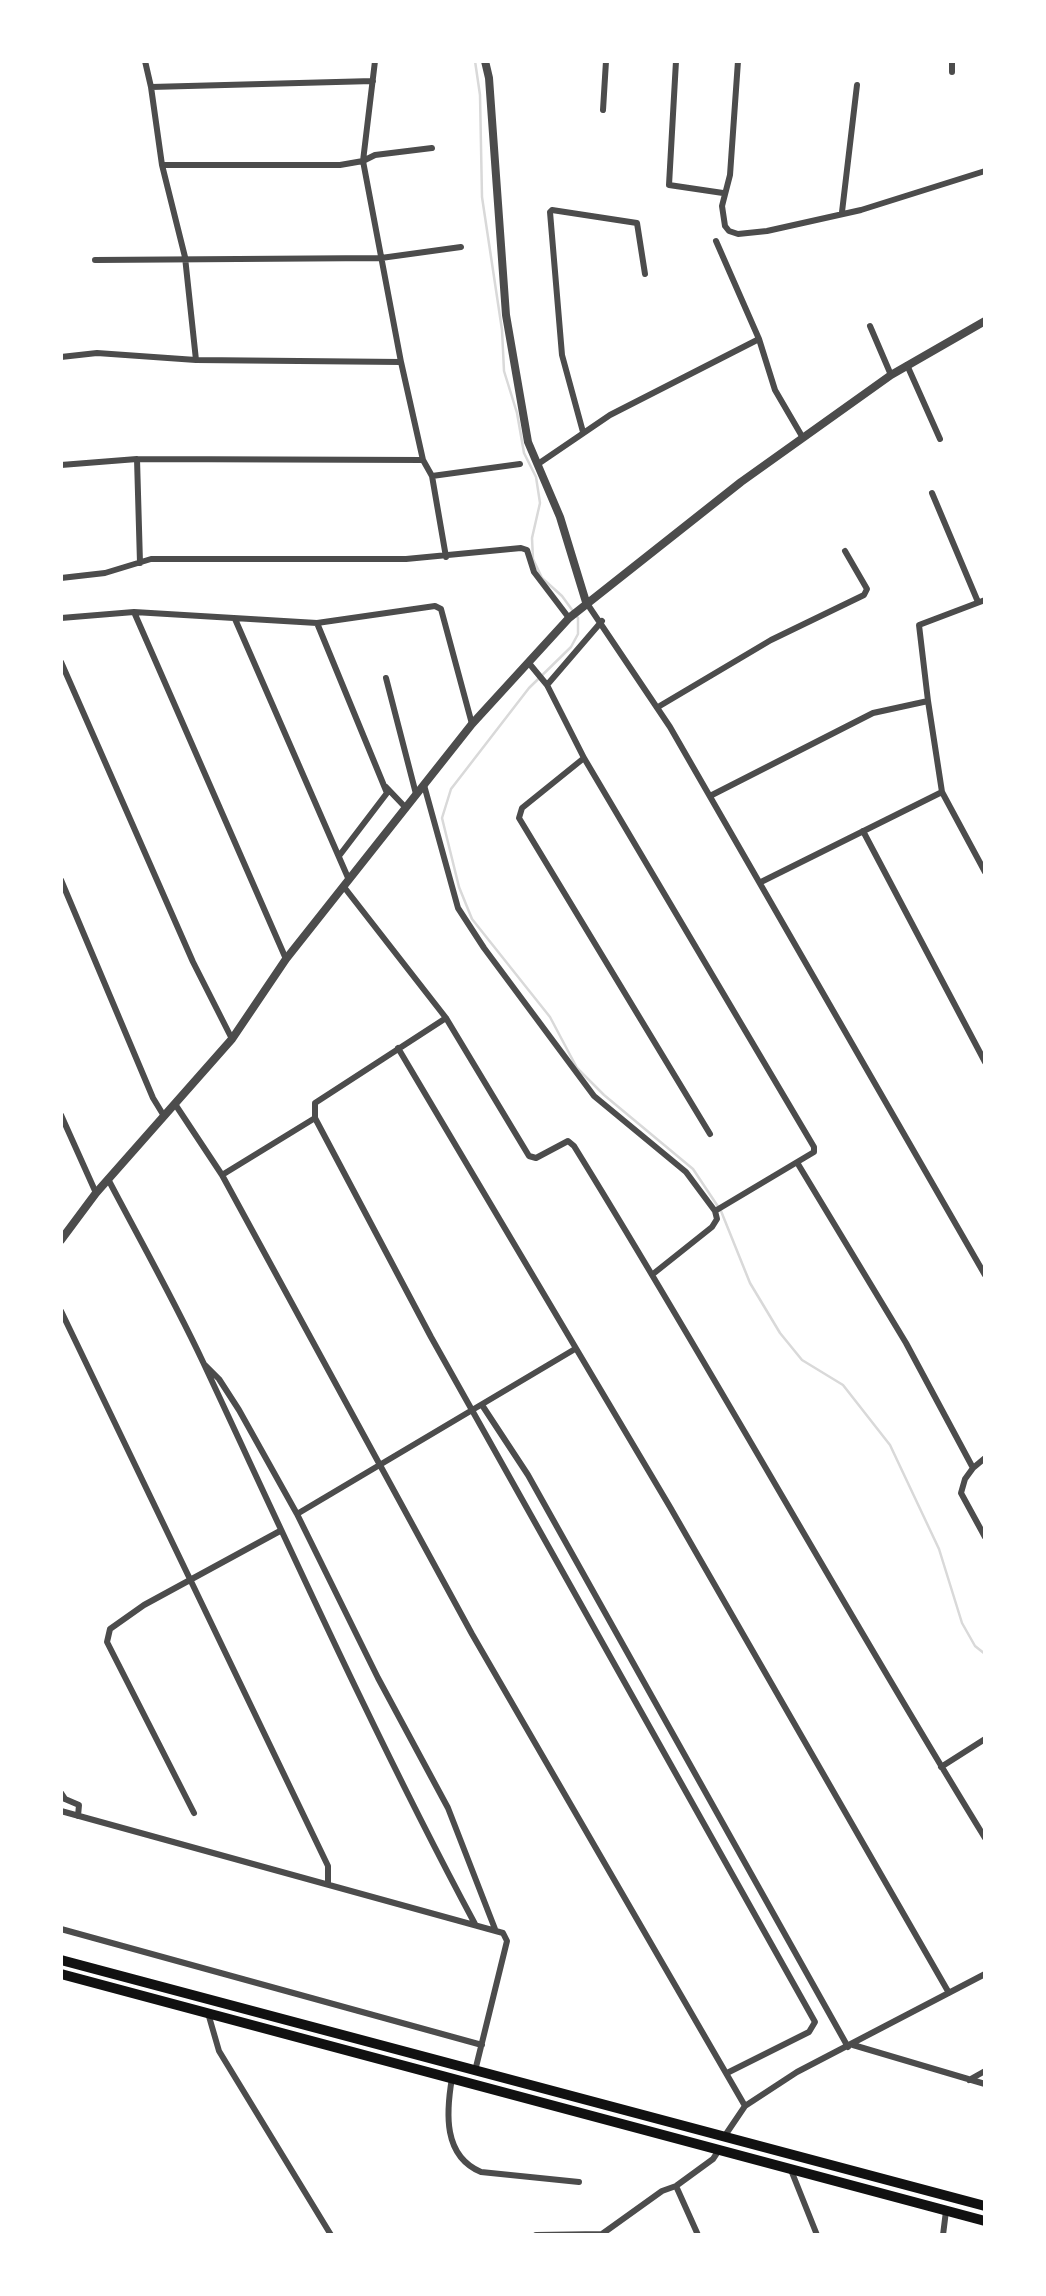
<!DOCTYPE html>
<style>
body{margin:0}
#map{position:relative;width:1046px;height:2296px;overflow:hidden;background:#fff;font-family:"PT Sans",sans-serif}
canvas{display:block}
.frame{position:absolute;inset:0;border:63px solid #fff;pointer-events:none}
</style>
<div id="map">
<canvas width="1046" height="2296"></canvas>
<div class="frame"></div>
</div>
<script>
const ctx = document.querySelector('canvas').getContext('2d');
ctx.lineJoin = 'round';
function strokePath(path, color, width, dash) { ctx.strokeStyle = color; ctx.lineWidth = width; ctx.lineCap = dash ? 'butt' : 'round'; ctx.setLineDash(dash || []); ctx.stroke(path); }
strokePath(new Path2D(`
 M 475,61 L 480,95 L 482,197 L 502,330 L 504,371 L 517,413 L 524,453 L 536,477 L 540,503 L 532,538 L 533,559 L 542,578 L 562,596 L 578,618 L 578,634 L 571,647 L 529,688 L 451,789 L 442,818 L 459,887 L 472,919 L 550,1017 L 577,1068 L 604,1095 L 693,1169 L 721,1211 L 750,1283 L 780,1333 L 802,1360 L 843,1385 L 890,1445 L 939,1549 L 962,1623 L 975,1646 L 985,1654`), '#d9d9d9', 2.5);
strokePath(new Path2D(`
 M 145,61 L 151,87
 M 676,61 L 669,185 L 723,193
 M 738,61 L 730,175 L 722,206 L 725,226 L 729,231 L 738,234 L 767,231 L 861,210 L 985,171
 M 952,61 L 952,72
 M 603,110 L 606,61
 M 162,165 L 340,165 L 363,161 L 375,155 L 432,148
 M 842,212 L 857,85
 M 716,241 L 759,339 L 775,390 L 803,438
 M 95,260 L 381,258 L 461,247
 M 870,326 L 891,375
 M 61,357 L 97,353 L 196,360 L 401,362 L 363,161 L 375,61
 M 196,360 L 185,257 L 162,165 L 151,87 L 373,81
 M 401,362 L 423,460 L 432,476 L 520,464
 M 907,365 L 940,439
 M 583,432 L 562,355 L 550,212 L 552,210 L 637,223 L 645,274
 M 137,459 L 140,563
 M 538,464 L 610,415 L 759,339
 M 61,465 L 137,459 L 423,460
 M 432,476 L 446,557
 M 932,493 L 978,602
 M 61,578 L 105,573 L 151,559 L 406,559 L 521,548 L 527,550 L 534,572 L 569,618
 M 586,602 L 670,727 L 985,1275
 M 134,612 L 286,959
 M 61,618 L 134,612 L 317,623 L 435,606 L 441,609 L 472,724
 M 235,619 L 349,880
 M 317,623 L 387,793 L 339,856
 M 61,662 L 193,962 L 232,1039
 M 528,662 L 547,685 L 584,758 L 814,1147 L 814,1152 L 715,1211
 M 386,678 L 416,794
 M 547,685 L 602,621
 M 928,701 L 942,792 L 985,872
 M 658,707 L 771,640 L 864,595 L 867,589 L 845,551
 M 584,758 L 522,808 L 519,818 L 710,1134
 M 424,785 L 458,908 L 484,948 L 594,1096 L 686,1172 L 715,1211 L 717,1219 L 712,1227 L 653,1274
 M 386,787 L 406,808
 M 710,796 L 873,713 L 928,701 L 919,625 L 985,600
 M 863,831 L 985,1062
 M 61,880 L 153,1098 L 164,1116
 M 761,882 L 942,792
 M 344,887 L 446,1018 L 529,1156 L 536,1158 L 568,1141 L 574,1146 C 715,1374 844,1609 985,1838
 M 446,1018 L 315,1103 L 315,1118 L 222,1175 L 472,1634 L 745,2106
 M 398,1048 L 670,1507 L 949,1993
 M 175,1104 L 222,1175
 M 61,1115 L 96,1193
 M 315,1118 L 431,1337 L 815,2022 L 809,2032 L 727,2073
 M 798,1164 L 906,1343 L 973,1468 L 965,1479 L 961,1493 L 985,1537
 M 108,1179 C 140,1240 174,1300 203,1362 C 291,1550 377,1741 475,1924
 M 61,1311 L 328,1866 L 328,1884
 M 205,1365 L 219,1379 L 239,1410 L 297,1514 L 378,1678 L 448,1808 L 495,1929
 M 482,1405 L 528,1475 L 848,2047
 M 973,1468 L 985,1458
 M 297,1514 L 575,1349
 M 941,1767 L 985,1739
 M 61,1793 L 65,1799 L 79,1805 L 78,1816
 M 61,1811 L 503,1933 L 507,1941 L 475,2071
 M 194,1813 L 107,1642 L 110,1629 L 144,1605 L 280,1531
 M 61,1929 L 482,2045
 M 208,2013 L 219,2051 L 331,2235
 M 853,2045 L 985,2084
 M 452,2078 C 446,2113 443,2156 481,2172 L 579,2182
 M 969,2080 L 985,2071
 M 724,2137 L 745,2106 L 797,2072 L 985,1974
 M 791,2170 L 817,2235
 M 676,2186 L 698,2235
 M 536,2235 L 602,2234 L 662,2191 L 676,2186 L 713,2159 L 719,2150
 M 943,2235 L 946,2211`), '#4c4c4c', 6);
strokePath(new Path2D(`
 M 485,61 L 489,78 L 506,315 L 528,442 L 560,517 L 586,602
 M 61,1240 L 96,1193 L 232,1039 L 286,959 L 472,724 L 569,618 L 741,482 L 891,375 L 985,321`), '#4c4c4c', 8);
strokePath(new Path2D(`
 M 61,1960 L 985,2206
 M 61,1974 L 985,2221`), '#111', 10);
</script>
